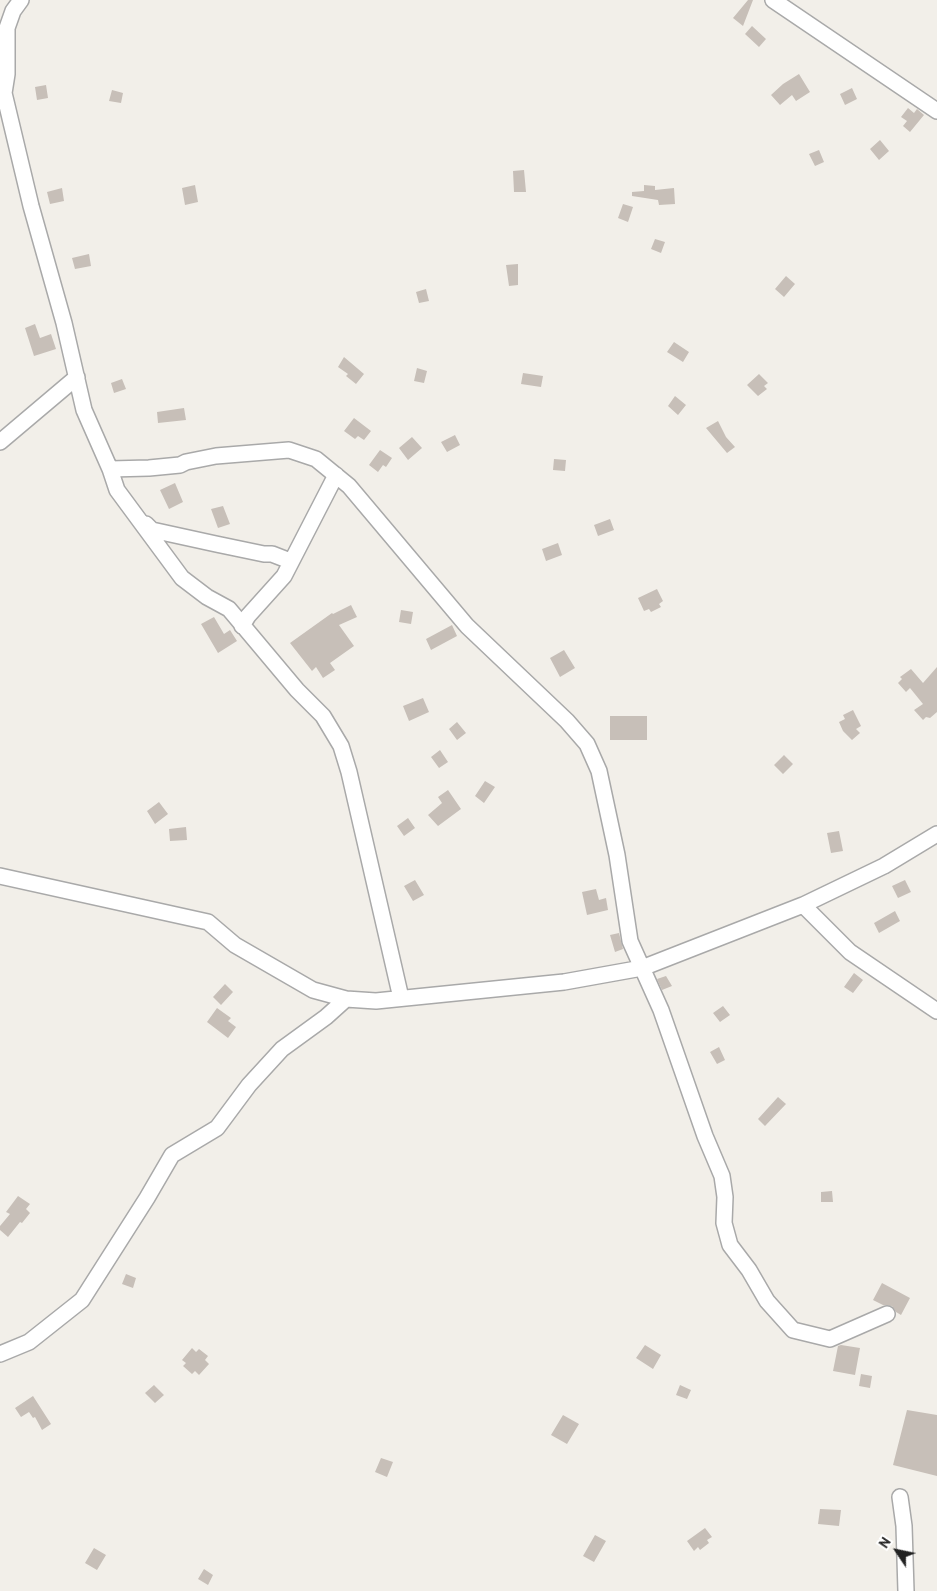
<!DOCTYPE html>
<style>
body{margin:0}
#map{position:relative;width:937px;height:1591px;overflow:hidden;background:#f2efe9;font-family:"PT Sans",sans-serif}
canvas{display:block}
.north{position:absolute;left:872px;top:1526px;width:50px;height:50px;-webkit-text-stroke:4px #fff;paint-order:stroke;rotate:304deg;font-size:14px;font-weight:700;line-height:20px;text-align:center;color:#222}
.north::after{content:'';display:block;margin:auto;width:18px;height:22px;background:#222;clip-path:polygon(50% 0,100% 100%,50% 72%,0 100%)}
</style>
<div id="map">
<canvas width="937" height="1591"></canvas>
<div class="north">N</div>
</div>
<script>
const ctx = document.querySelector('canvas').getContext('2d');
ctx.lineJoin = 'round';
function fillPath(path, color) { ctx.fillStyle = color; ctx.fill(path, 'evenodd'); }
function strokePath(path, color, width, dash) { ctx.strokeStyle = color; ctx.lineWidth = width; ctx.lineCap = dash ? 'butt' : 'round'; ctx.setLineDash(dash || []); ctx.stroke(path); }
fillPath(new Path2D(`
 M 748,0 L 753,0 L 743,26 L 733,18 Z
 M 752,26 L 766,39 L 759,47 L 745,34 Z
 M 799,74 L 810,92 L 796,101 L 792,95 L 780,105 L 771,95 L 783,84 Z
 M 46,85 L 48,98 L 37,100 L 35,87 Z
 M 852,88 L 857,99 L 845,105 L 840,94 Z
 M 112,90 L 123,93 L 121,103 L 109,101 Z
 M 908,108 L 914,113 L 917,109 L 924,115 L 910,132 L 903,126 L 907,121 L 901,117 Z
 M 880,140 L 889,151 L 879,160 L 870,149 Z
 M 819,150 L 824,162 L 815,166 L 809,154 Z
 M 524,170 L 526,192 L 514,192 L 513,171 Z
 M 195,185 L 198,202 L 185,205 L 182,188 Z
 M 644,185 L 655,186 L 655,190 L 674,188 L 675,204 L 659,205 L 658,200 L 632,196 L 632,192 L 644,191 Z
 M 62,188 L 64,201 L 50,204 L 47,192 Z
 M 623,204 L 633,207 L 628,222 L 618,218 Z
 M 655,239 L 665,242 L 661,253 L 651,249 Z
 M 89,254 L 91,266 L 75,269 L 72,258 Z
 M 518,264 L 518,285 L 509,286 L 506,265 Z
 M 786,276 L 795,284 L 784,297 L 775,289 Z
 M 426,289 L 429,301 L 419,303 L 416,292 Z
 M 35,324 L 40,338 L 51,334 L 56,349 L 34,356 L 25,328 Z
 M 674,342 L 689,352 L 683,362 L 667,352 Z
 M 344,357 L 364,374 L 356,384 L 346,376 L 348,374 L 338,367 Z
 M 417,368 L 427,371 L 424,383 L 414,381 Z
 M 523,373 L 543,376 L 541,387 L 521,384 Z
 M 759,374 L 768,383 L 764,386 L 767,389 L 758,396 L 747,385 Z
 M 122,379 L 126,389 L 114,393 L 111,383 Z
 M 675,396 L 686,405 L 678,415 L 668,406 Z
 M 184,408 L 186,420 L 158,423 L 157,412 Z
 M 354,418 L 371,431 L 364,440 L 358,436 L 355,439 L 344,431 Z
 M 718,421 L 726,437 L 735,447 L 727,453 L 706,428 Z
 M 455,435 L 460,445 L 447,452 L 441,442 Z
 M 412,437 L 422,448 L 408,460 L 399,448 Z
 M 380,450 L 392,458 L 386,467 L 383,465 L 378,472 L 369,465 Z
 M 554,459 L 566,460 L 565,471 L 553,470 Z
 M 175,483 L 183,502 L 169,509 L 160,490 Z
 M 223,506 L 230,524 L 218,528 L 211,509 Z
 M 610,519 L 614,530 L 598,536 L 594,525 Z
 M 558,543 L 562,555 L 546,561 L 542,549 Z
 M 657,589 L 663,601 L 659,604 L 661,607 L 651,612 L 649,609 L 644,611 L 638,598 Z
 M 351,605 L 357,617 L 339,625 L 354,646 L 330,663 L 335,670 L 323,678 L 316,667 L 312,671 L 290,643 L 332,613 L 333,614 Z
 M 401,610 L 413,612 L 411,624 L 399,622 Z
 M 214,617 L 224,634 L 230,630 L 237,641 L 218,653 L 201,624 Z
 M 452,625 L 457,636 L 431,650 L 426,639 Z
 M 564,650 L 575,668 L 560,677 L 550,658 Z
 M 937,667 L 937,712 L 930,718 L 926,717 L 923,720 L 914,710 L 923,704 L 910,688 L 906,692 L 898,683 L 902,679 L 900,677 L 911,669 L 923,683 Z
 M 423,698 L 429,712 L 409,721 L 403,706 Z
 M 853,710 L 861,726 L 856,729 L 860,733 L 852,740 L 843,731 L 839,722 L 845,719 L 843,715 Z
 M 610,716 L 647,716 L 647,740 L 610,740 Z
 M 457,722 L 466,733 L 457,740 L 449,729 Z
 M 440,750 L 448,762 L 439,768 L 431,757 Z
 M 784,755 L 793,764 L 783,774 L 774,765 Z
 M 485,781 L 495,787 L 484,803 L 475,796 Z
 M 448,790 L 461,809 L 438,826 L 428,815 L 442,803 L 438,797 Z
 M 159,802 L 168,814 L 155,824 L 147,811 Z
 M 408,818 L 415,828 L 404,836 L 397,826 Z
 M 186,827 L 187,840 L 170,841 L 169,829 Z
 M 839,831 L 843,851 L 831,853 L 827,833 Z
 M 415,880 L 424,895 L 413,901 L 404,886 Z
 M 905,880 L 911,892 L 898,898 L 892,886 Z
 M 596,889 L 599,900 L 606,898 L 608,910 L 587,915 L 582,892 Z
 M 895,911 L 900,921 L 879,933 L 874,923 Z
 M 619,933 L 623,949 L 615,952 L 610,935 Z
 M 854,973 L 863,980 L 853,993 L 844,987 Z
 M 666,976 L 672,986 L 662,990 L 657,979 Z
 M 225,984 L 233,992 L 221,1005 L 213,997 Z
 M 723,1006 L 730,1015 L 720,1022 L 713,1013 Z
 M 217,1008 L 231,1018 L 228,1021 L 236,1027 L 228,1038 L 207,1022 Z
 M 719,1047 L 725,1060 L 717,1064 L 710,1052 Z
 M 778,1097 L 786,1104 L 765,1126 L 758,1119 Z
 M 832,1191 L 833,1202 L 821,1202 L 821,1192 Z
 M 18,1196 L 30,1204 L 26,1209 L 30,1213 L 22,1223 L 20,1222 L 8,1237 L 0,1230 L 0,1226 L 10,1214 L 6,1212 Z
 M 126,1274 L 136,1278 L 133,1288 L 122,1284 Z
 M 882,1283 L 910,1298 L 901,1315 L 896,1312 L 892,1306 L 883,1305 L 873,1300 Z
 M 645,1345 L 661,1355 L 653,1369 L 636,1358 Z
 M 841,1345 L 860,1348 L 855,1375 L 833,1371 L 838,1346 Z
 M 192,1348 L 196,1352 L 199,1349 L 208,1356 L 205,1360 L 209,1364 L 199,1375 L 195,1371 L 192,1374 L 183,1366 L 186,1363 L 182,1360 Z
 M 861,1374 L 872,1376 L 870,1388 L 859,1386 Z
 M 154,1385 L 164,1395 L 155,1403 L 145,1393 Z
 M 680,1385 L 691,1390 L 687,1399 L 676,1395 Z
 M 33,1396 L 51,1424 L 42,1430 L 35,1417 L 33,1418 L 29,1412 L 21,1417 L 15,1408 Z
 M 907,1410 L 937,1415 L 937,1476 L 893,1465 Z
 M 563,1415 L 579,1424 L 567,1444 L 551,1435 Z
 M 381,1458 L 393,1462 L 387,1477 L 375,1472 Z
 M 820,1509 L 841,1510 L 839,1526 L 818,1524 Z
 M 705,1528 L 712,1537 L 707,1540 L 709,1543 L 700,1550 L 698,1547 L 694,1551 L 687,1541 Z
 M 595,1535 L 606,1541 L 594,1562 L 583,1556 Z
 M 94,1548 L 106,1555 L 97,1570 L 85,1563 Z
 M 204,1569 L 213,1575 L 208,1585 L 198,1579 Z`), '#c7bfb8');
const street = new Path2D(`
 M 21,0 L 13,11 L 7,28 L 7,74 L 4,93 L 31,206 L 64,323 L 84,410 L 110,469 L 117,490 L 182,578 L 207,597 L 229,609 L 297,690 L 323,716 L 341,746 L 349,772 L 401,998
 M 773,0 L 937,111
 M 0,442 L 77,377
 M 110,469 L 149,468 L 180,465 L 186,462 L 216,456 L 289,450 L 316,459 L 349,486 L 467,626 L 567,721 L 587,744 L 599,771 L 617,855 L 630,941 L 661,1010 L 705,1136 L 722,1176 L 725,1197 L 724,1223 L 730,1245 L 749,1270 L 767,1301 L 793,1330 L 830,1339 L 887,1314
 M 146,524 L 152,530 L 216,544 L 264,554 L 272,554 L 290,561
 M 242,626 L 248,616 L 284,576 L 336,475
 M 0,876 L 208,922 L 235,945 L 313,990 L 346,999 L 376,1001 L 564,982 L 642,968 L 803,905 L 884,866 L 937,834
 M 803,905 L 850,952 L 937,1011
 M 0,1354 L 29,1342 L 82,1300 L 147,1198 L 172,1155 L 217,1128 L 249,1085 L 282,1049 L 326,1017 L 346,999
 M 900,1497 L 904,1526 L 906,1591`);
strokePath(street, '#a9a9a9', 18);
strokePath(street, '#fff', 15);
</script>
